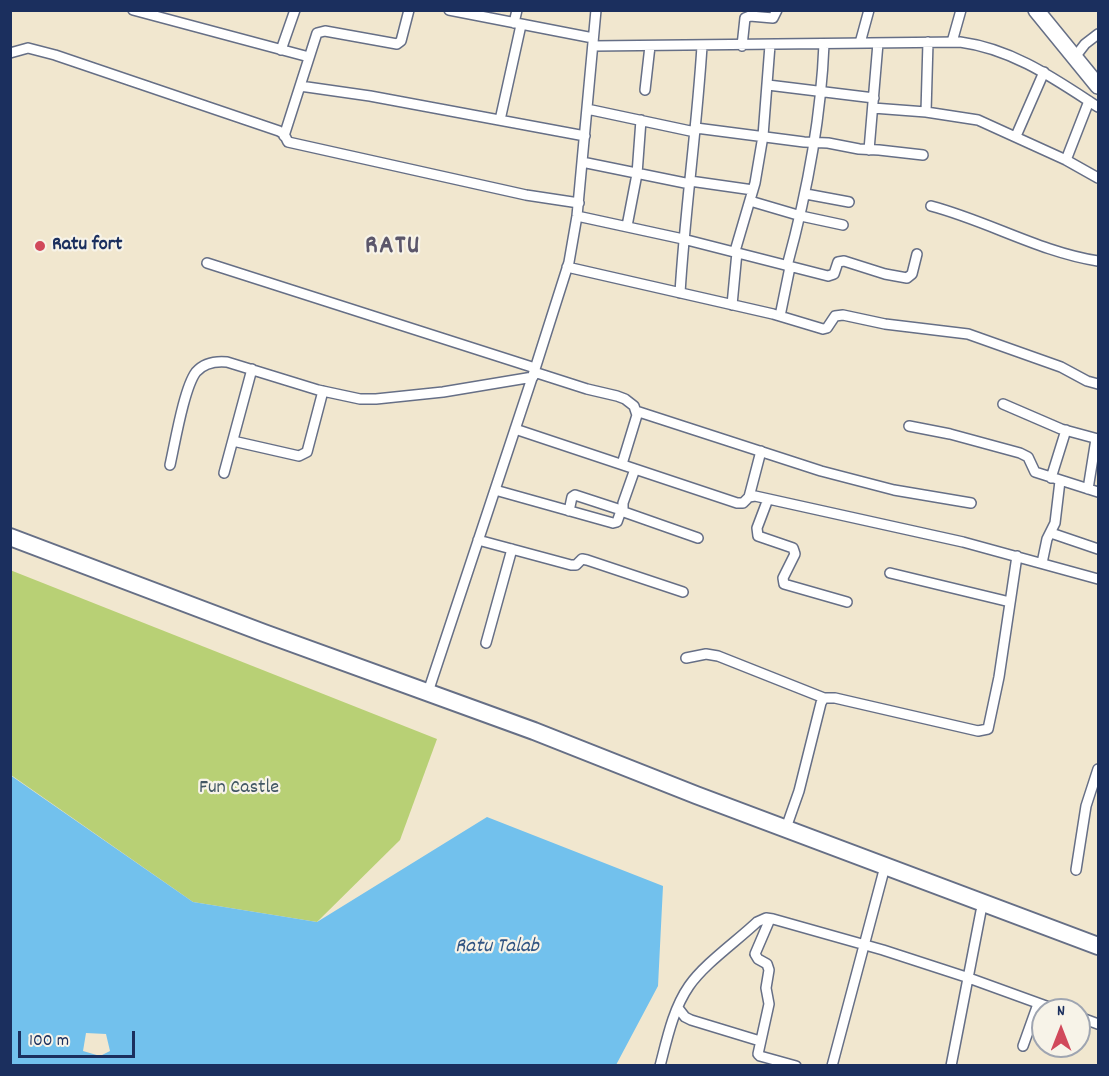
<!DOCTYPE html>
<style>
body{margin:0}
#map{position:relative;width:1109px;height:1076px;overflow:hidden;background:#f1e7cf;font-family:Dekko,sans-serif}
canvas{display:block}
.frame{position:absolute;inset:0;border:12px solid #1b2f5e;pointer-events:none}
.north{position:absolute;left:1031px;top:998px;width:60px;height:60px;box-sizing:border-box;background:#f7f3e8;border:2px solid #9fa5b1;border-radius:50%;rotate:0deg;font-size:16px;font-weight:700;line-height:24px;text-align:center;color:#1b2f5e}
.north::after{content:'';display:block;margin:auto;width:21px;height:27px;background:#d1495b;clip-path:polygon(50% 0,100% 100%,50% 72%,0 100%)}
.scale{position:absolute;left:18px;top:1031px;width:117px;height:27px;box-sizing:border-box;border:3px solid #1b2f5e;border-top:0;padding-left:8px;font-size:18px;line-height:21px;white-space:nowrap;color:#1b2f5e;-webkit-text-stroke:4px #f7f3e8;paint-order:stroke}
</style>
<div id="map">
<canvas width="1109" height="1076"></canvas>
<div class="frame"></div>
<div class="north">N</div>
<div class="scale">100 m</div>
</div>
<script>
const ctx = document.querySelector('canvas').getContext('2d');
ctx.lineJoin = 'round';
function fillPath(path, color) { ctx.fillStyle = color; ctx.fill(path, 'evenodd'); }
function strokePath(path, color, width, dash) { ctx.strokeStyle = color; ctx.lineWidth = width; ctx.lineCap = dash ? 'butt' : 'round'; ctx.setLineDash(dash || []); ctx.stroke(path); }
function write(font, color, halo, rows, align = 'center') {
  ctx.font = font + ' Dekko,sans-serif'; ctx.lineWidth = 4.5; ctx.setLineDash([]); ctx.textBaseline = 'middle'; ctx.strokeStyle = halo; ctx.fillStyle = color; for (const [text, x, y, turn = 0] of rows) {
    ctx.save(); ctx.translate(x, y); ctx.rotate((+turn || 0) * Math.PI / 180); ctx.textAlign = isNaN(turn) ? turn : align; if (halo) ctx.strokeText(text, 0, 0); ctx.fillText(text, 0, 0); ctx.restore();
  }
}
fillPath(new Path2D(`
 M 10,570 L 437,739 L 400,840 L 317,922 L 193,902 L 11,775 Z`), '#b8d075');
fillPath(new Path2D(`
 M 10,775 L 193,902 L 317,922 L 487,817 L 663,886 L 658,986 L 616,1065 L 11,1065 ZM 86,1033 L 106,1034 L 110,1051 L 100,1056 L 83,1051 Z`), '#72c1ed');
const street = new Path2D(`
 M 133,10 L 309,57
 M 449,10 L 593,38
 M 514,23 L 517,10
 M 928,42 L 926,112 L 978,120 L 1066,160 L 1098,178
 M 952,42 L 961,10
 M 860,43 L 869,10
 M 593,46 L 960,42 C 1013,49 1055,79 1098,107
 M 742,46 L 745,18 L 750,16 L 773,18 L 777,10
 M 281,50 L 295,10
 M 10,53 L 28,48 L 55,55 L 279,131 L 284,134 L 288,142 L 526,195 L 579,203
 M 1075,57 L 1085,44 L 1098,34
 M 768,85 L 874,98
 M 300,86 L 370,96 L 585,136
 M 645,90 L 650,46
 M 873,108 L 926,112
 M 587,109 L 695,132
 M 500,120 L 521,25
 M 696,128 L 804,142 L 828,143 L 859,149 L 879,150 L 923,155
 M 284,136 L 317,33 L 325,31 L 397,44 L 401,41 L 409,10
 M 1016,136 L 1044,72
 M 869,150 L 878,43
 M 1066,160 L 1089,101
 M 582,162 L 690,184
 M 690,181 L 753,190
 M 806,194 L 849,202
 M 750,201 L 801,216 L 843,225
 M 931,206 C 988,221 1040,252 1098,261
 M 577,216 L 683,239 L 828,276 L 834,274 L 838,262 L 844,261 L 885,274 L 907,278 L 912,274 L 917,254
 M 627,226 L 637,174 L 641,120
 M 735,251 L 755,183 L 763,136 L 770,45
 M 207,263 L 535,368
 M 787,266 C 807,193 821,120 824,44
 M 567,267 L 773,314 L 823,329 L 827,328 L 835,316 L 843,315 L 885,324 L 968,334 L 1061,367 L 1087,381 L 1098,384
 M 680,293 C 685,210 697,128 702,46
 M 732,305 L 737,252
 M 780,316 L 790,267
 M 534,372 L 587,389 L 617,396 L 625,399 L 634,406 L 637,415 L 622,464
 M 1003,404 L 1061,429 L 1098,439
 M 636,411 L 821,471 L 894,490 L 971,503
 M 909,426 L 950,434 L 1020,453 L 1028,457 L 1035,472 L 1098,492
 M 515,429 L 737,503 L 743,503 L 749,497 L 755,496 L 963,542 L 1098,579
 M 233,441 L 299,456 L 307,452 L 323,391
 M 170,465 C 175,443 184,388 196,372 C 204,363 216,361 227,362 L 318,390 L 360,399 L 376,399 L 443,392 L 533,377
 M 635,469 L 623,503 L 623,510 L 624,512 L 698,538
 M 224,473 L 252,369
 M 1051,478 L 1066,430
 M 1088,489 L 1096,439
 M 495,490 L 613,523 L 617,522 L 622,508
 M 749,497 L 761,451
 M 768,499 L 757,528 L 758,536 L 793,548 L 795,554 L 783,578 L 784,584 L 847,602
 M 569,511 L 572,497 L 575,495 L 621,510
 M 1051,533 L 1098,549
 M 478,540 L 571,565 L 576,565 L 582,559 L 587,560 L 683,592
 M 1042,563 L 1047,539 L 1055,523 L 1060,481
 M 890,573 L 1010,602
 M 486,643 L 512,549
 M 686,658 L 706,654 L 718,656 L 824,698
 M 428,692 L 534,372 L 569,262 L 577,216 L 596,10
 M 786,828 L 799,791 L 821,703 L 824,698 L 835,698 L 978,731 L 988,729 L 999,677 L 1017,556
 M 1076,870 L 1086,806 L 1098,769
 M 770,919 L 755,954 L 758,959 L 767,964 L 769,970 L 766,988 L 769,1004 L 758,1054 L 760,1056 L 796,1066
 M 678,1008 L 685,1017 L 691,1020 L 760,1041
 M 1079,1017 L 1098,1024
 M 1023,1046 L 1038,1004
 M 660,1066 C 667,1039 673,1009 689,986 C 704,964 737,941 757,922 L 766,918 L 773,919 L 883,950 L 966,977 L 1057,1010
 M 832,1066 L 883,874
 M 951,1066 L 981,911`);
const primary = new Path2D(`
 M 1036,10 L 1098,86`);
const highway = new Path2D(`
 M 10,537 L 264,633 L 534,731 L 696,795 L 1098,946`);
strokePath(street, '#666f86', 12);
strokePath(primary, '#666f86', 18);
strokePath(highway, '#666f86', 20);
strokePath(street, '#fff', 9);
strokePath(primary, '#fff', 15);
strokePath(highway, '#fff', 16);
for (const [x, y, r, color] of [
 [40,246,6,"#d1495b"]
]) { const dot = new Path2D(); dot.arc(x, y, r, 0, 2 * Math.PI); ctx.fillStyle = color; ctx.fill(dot); strokePath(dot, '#f7f3e8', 2); }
write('bold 20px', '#1b2f5e', '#f7f3e8', [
 ["Ratu fort",52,246]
], 'left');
write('20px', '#425764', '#f7f3e8', [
 ["Fun Castle",239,789]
]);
write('italic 21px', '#315482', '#f7f3e8', [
 ["Ratu Talab",497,948]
]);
ctx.letterSpacing = '1.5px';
write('bold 26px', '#5b566a', '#f7f3e8', [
 ["RATU",393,248]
]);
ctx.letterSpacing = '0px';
</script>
